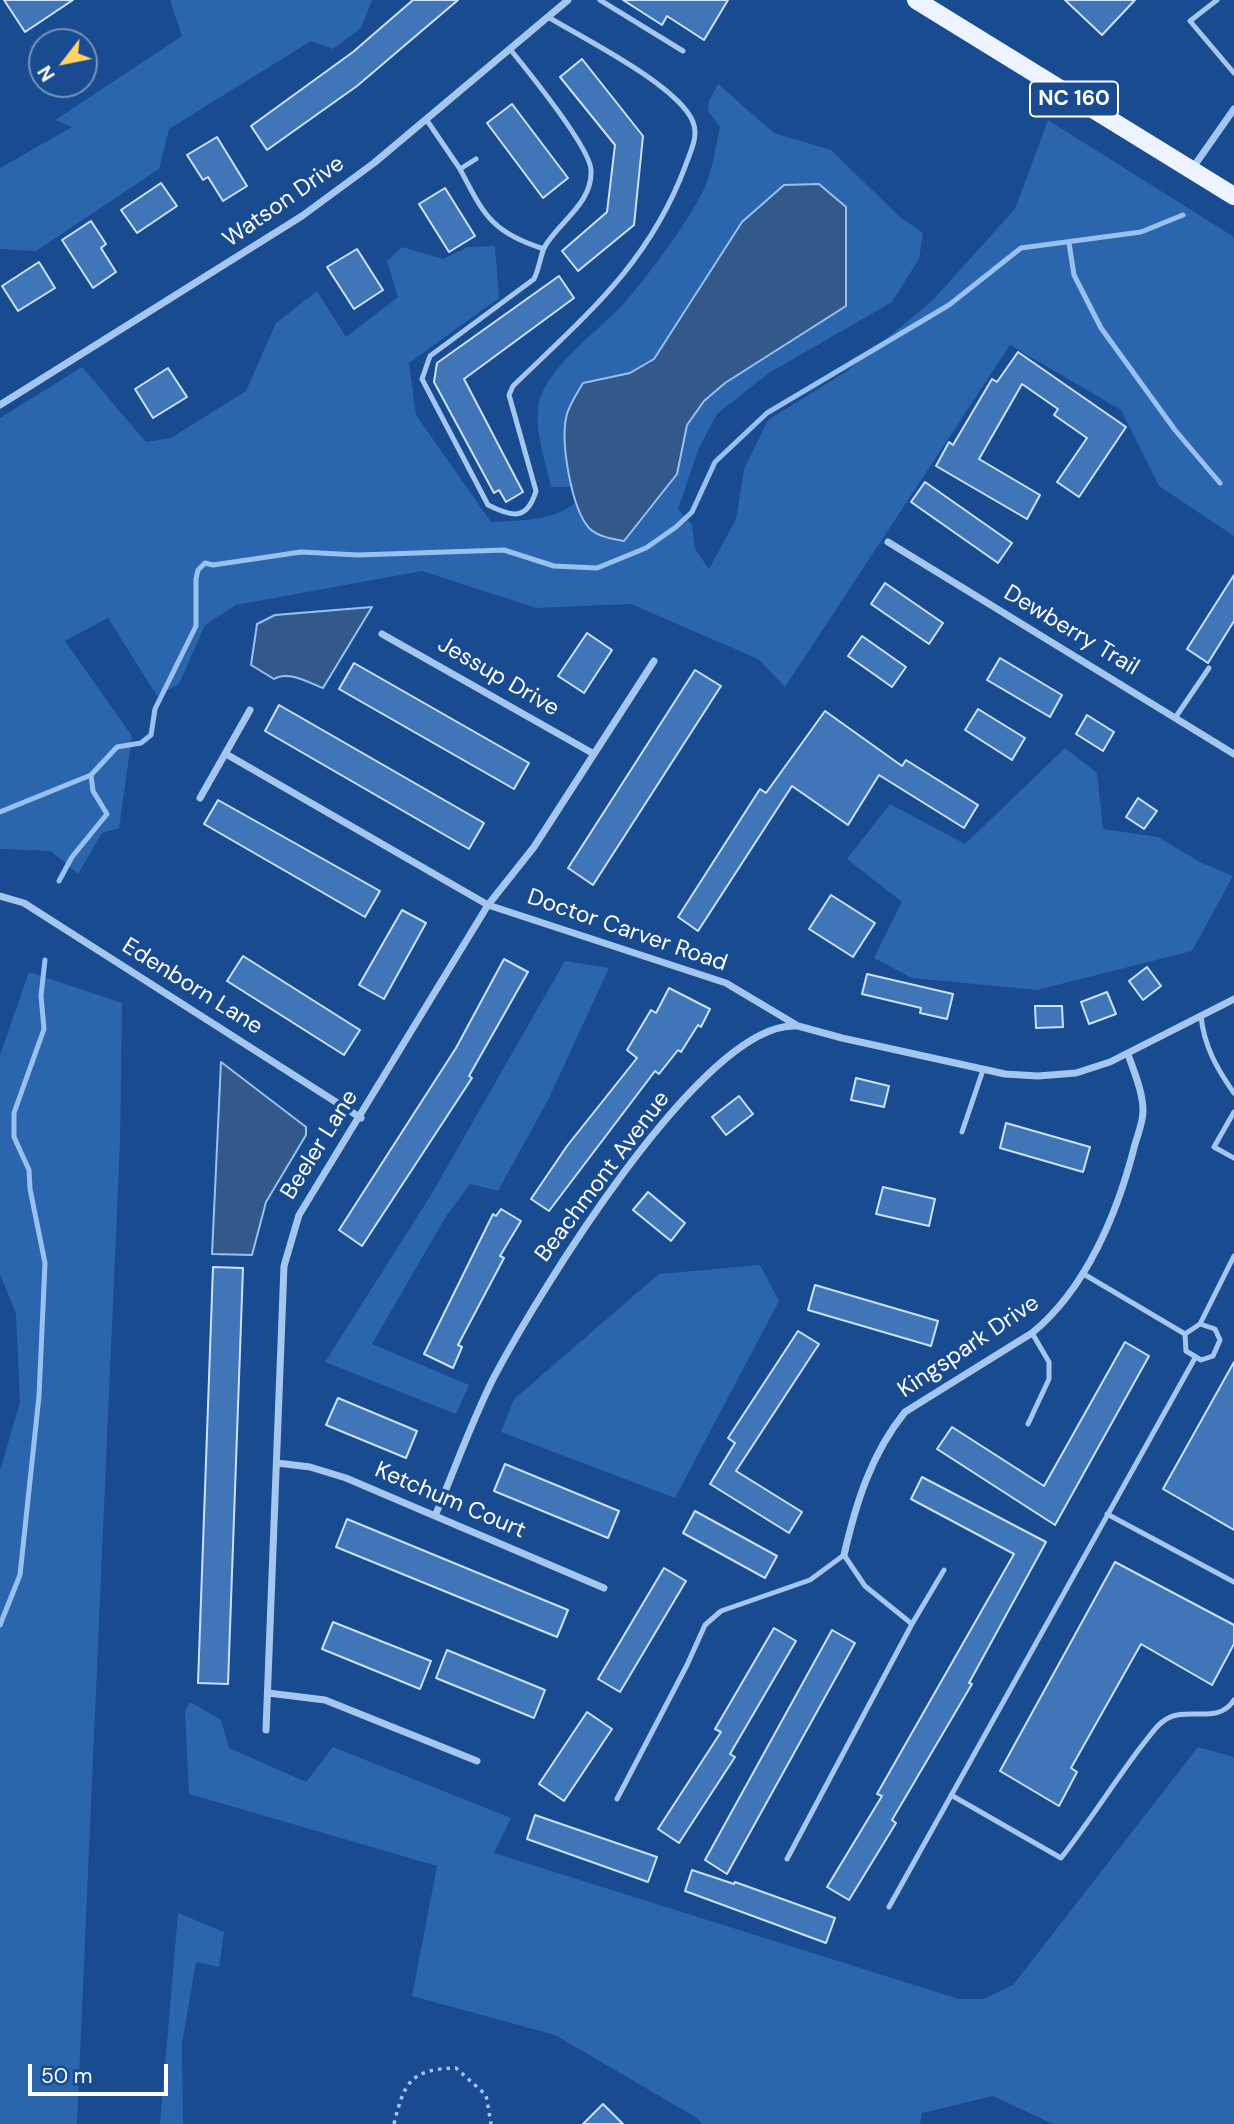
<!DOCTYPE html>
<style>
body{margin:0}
#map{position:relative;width:1234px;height:2124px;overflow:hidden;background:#184b90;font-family:"DM Sans",sans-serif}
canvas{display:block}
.north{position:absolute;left:28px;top:28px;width:70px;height:70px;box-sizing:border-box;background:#184b90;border:2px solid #7493bc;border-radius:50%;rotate:238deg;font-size:19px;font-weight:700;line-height:28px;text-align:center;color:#fff}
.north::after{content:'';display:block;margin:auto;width:24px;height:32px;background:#ffd463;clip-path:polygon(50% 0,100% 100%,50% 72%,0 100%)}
.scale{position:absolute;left:28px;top:2064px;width:140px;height:32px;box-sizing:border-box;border:4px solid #fff;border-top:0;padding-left:9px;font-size:21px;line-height:24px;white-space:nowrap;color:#fff;-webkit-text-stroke:5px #184b90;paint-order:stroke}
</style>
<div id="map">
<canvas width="1234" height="2124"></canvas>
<div class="north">N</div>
<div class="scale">50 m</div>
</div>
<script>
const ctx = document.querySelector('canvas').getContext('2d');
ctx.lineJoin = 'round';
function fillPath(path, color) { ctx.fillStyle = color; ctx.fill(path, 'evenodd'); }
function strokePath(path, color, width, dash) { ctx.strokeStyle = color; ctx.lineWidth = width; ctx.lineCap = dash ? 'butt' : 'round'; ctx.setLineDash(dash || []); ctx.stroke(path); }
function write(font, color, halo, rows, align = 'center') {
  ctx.font = font + ' "DM Sans",sans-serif'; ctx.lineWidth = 7; ctx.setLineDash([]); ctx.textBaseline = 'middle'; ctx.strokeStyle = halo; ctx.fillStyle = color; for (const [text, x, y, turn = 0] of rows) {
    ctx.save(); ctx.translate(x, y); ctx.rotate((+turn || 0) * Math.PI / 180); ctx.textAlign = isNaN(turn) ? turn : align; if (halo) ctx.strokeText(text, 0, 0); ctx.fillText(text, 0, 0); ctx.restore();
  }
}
fillPath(new Path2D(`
 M 170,0 L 372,0 L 361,28 L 333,49 L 311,41 L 169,129 L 159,169 L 36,251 L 0,249 L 0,168 L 72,127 L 55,120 L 182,36 Z
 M 718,84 L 774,133 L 831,150 L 900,217 L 923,233 L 919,259 L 892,302 L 769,373 L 717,414 L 699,448 L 678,509 L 692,525 L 695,549 L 709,569 L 736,519 L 744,469 L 768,420 L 847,371 L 932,301 L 1015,209 L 1048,120 L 1234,237 L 1234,536 L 1159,486 L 1121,410 L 1010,345 L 785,687 L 758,659 L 631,604 L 536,608 L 422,571 L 236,605 L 205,625 L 179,684 L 157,696 L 108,618 L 65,641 L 132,736 L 119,828 L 102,833 L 78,874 L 51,851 L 0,849 L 0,418 L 82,367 L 146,442 L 171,438 L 246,391 L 276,323 L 317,291 L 346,337 L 398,297 L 387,261 L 402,247 L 443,259 L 468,247 L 495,246 L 499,298 L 409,363 L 416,415 L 491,522 C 521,520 553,522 576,502 L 590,528 L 624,541 L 677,474 L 687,425 L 704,401 L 725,383 L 742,222 L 654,359 L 630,373 L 583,383 C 558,430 563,437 573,487 L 551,487 C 546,463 535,433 538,408 C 542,370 600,330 624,303 C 646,279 695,213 706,184 C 713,167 716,145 720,127 L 708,111 L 709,101 Z
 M 1065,748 L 1097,773 L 1103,829 L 1158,837 L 1200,862 L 1233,876 L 1192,951 L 1037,990 L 912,978 L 874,958 L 902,902 L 847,859 L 890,804 L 965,844 Z
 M 565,961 L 609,968 L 548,1100 L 498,1191 L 470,1184 L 445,1218 L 372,1344 L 469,1385 L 456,1414 L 325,1362 L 431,1195 Z
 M 29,972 L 122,1003 L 120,1142 L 77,2124 L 0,2124 L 0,1471 L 20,1402 L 16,1314 L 0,1274 L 0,1055 Z
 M 760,1265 L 779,1301 L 675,1498 L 501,1432 L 514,1399 L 659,1274 Z
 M 190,1702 L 221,1720 L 229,1748 L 306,1782 L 333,1747 L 511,1818 L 494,1853 L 959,1999 L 983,1999 L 1013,1985 L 1198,1747 L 1234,1757 L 1234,2124 L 1053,2124 L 993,2096 L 922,2113 L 920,2124 L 702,2124 L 697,2118 L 555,2035 L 412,1996 L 437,1866 L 189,1794 L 185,1712 Z
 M 178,1913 L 224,1932 L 219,1967 L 196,1962 L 182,2044 L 183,2124 L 160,2124 Z`), '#2a65ae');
const water = new Path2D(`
 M 819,184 L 846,207 L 846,306 L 725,383 L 704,401 L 687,425 L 677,474 L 624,541 C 613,539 598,537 589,528 C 571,507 561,444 566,418 C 568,406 577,394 583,383 L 630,373 L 654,359 L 742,222 L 784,185 Z
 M 372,607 L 323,688 C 309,683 288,670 274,679 L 251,665 L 257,624 L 275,615 Z
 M 221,1062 L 306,1127 L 306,1135 L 266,1202 L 252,1255 L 212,1254 Z`);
fillPath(water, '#33598b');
strokePath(water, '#98c1f2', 2);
strokePath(new Path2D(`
 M 1069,243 L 1074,275 L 1101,328 L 1175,430 L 1220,483
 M 0,812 L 91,775 L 117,747 L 141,743 L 151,735 L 155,709 L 196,626 L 196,579 L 198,570 L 205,563 L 213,565 L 301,552 L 358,555 L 504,550 L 554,566 L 597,568 L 646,548 L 676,527 L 692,512 L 715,462 L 767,413 L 949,305 L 1021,248 L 1141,232 L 1183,215
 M 59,881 L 72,857 L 107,814 L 93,791 L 91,775
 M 0,1625 L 20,1575 L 39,1396 L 45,1263 L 30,1189 L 29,1170 L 14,1137 L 14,1113 L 44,1029 L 41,996 L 45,960`), '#98c1f2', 5);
const building = new Path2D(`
 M 4,0 L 73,0 L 25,32 Z
 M 413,0 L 458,0 L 357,86 L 267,150 L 251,126 L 353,52 Z
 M 623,0 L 728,0 L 704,40 L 667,16 L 662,25 Z
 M 1065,0 L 1135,0 L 1102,35 Z
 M 582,59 L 643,136 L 634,225 L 578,271 L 562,251 L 607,212 L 615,145 L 560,77 Z
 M 512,104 L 568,178 L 543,198 L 487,123 Z
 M 217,137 L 247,186 L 223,201 L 208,177 L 203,180 L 187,155 Z
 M 161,183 L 177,206 L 137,233 L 121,210 Z
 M 445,188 L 475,236 L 449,252 L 419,204 Z
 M 91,221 L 106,244 L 101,248 L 116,272 L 93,288 L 62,240 Z
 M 357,249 L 383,290 L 354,309 L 327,267 Z
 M 39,262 L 55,288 L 18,311 L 2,286 Z
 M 559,276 L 574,298 L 464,379 L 523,492 L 506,502 L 499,490 L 494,493 L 434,382 L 437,363 Z
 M 1018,352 L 1126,427 L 1079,497 L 1057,482 L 1087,438 L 1054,415 L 1058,409 L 1022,384 L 979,459 L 1040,495 L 1027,519 L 936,466 L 949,442 L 953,445 L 992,379 L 997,382 Z
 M 168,368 L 187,397 L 153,418 L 135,389 Z
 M 925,482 L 1012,543 L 998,563 L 911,502 Z
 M 1234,575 L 1234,621 L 1208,663 L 1187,649 Z
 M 885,583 L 943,623 L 929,644 L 871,604 Z
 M 587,633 L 612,650 L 584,693 L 558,676 Z
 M 862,636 L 906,667 L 892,687 L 848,656 Z
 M 1000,658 L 1062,695 L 1050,717 L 987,680 Z
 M 354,663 L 529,763 L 514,789 L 339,689 Z
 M 695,670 L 721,686 L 593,885 L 568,868 Z
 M 279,705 L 484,823 L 469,849 L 265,731 Z
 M 978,709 L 1025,738 L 1012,760 L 965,730 Z
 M 825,711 L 902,766 L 906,760 L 978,805 L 964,828 L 879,775 L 848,825 L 792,786 L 698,931 L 678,917 L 760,789 L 766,793 Z
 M 1087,715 L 1114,732 L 1103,751 L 1076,734 Z
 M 1138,798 L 1157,811 L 1144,829 L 1126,817 Z
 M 218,800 L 380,891 L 365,917 L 204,824 Z
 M 831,895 L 875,923 L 853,957 L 809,929 Z
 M 402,910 L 426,923 L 384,999 L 359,985 Z
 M 243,956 L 360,1030 L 344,1055 L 227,981 Z
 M 504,959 L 528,972 L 469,1076 L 472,1078 L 362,1246 L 339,1230 L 456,1048 Z
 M 1147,967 L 1161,986 L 1143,1000 L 1129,981 Z
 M 867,974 L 953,994 L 947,1019 L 920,1013 L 921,1008 L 862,994 Z
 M 669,988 L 710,1009 L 701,1027 L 698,1025 L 681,1052 L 678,1050 L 659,1074 L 655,1071 L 549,1211 L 531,1199 L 567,1146 L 637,1058 L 627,1050 L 651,1010 L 656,1013 Z
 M 1107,992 L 1116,1014 L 1089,1024 L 1081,1002 Z
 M 1035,1006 L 1062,1006 L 1063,1027 L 1036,1028 Z
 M 856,1078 L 889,1086 L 884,1107 L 851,1100 Z
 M 739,1096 L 753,1114 L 726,1135 L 712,1117 Z
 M 1006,1123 L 1090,1147 L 1083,1172 L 1000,1148 Z
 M 883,1187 L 935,1199 L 929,1226 L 876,1214 Z
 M 648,1192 L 685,1223 L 671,1241 L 633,1210 Z
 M 501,1209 L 521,1221 L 500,1256 L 504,1258 L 458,1345 L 462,1347 L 453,1368 L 424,1354 L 493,1214 L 496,1216 Z
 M 213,1267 L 243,1268 L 228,1684 L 198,1683 Z
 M 815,1285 L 938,1321 L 931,1346 L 808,1310 Z
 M 798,1331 L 819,1344 L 736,1471 L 802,1512 L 789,1533 L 710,1484 L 735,1443 L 728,1438 Z
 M 1125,1342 L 1149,1356 L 1055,1525 L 937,1449 L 952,1427 L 1044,1486 Z
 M 1234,1362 L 1234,1530 L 1163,1489 Z
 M 338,1398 L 417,1431 L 406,1458 L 326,1425 Z
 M 505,1464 L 619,1511 L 608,1538 L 494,1491 Z
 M 922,1477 L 1046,1542 L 969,1683 L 972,1684 L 892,1820 L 896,1823 L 849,1900 L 827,1887 L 882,1796 L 877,1794 L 1014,1554 L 911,1499 Z
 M 695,1511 L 777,1556 L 765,1578 L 683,1533 Z
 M 347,1519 L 568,1610 L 557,1637 L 336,1547 Z
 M 1115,1562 L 1234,1625 L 1234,1644 L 1212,1685 L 1141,1644 L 1071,1768 L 1077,1772 L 1059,1806 L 1000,1771 Z
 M 664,1568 L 686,1581 L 620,1692 L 598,1679 Z
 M 333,1622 L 431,1661 L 420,1689 L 322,1649 Z
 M 774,1628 L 796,1641 L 730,1754 L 735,1757 L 679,1843 L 658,1829 L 721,1732 L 715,1729 Z
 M 832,1630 L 855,1643 L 727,1874 L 705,1860 Z
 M 447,1650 L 545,1690 L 534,1718 L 436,1678 Z
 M 587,1712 L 612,1729 L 564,1801 L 539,1784 Z
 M 535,1815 L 657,1857 L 648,1882 L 527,1839 Z
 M 692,1870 L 734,1884 L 735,1882 L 835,1918 L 826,1943 L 685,1891 Z
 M 603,2104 L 623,2124 L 583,2124 Z`);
fillPath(building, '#4075b8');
strokePath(building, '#cce1fb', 2);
strokePath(new Path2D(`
 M 394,2124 C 404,2082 411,2069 456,2068 L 486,2095 L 491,2124`), '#a5c6ef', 3.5, [3.5, 5]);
strokePath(new Path2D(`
 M 600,0 L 683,51
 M 1217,0 L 1190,21 L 1234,73
 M 510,49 C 527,70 590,147 591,170 C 593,204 557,223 544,248 C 540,258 539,269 534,279 L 430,356 L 422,379 L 488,505 C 512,517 527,521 536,491 L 509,395 L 513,386 C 586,315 648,265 685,167 C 690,152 699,137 693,122 C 679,86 583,38 548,17
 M 426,119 L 460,169
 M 476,159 L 460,169 C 484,215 492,233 544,249
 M 1175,718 L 1209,668
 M 1201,1016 C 1204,1046 1217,1069 1234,1093
 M 1234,1112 L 1214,1147 L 1234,1158
 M 962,1132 L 983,1070
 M 1082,1273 L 1185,1334
 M 1200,1324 L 1215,1329 L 1220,1340 L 1213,1356 L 1201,1360 L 1186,1351 L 1185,1334 L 1200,1324 L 1234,1256
 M 1028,1424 L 1049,1379 L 1049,1362 L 1032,1333
 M 1107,1514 L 1234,1582
 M 912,1624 L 944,1570
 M 951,1795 L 1061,1858 C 1089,1822 1113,1784 1140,1748 C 1148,1739 1155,1726 1165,1720 C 1187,1705 1217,1726 1234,1700
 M 617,1799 L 687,1665 L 705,1625 L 721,1611 L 810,1580 L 844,1555 L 865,1586 L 912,1624 L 787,1859
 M 889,1907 L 1195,1358`), '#a5c6ef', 5);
strokePath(new Path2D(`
 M 1192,169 L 1234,109
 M 0,405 L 302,216 L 374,163 L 568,0
 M 888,542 L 1234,754
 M 382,634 L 594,754
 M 226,754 L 488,905 L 726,983 L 798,1026 L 842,1038 L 1005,1074 L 1038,1076 L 1076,1073 L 1110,1062 L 1234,999
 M 200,798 L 250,710
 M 0,896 L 24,903 L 361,1118
 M 277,1463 L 310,1467 L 346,1478 L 604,1588
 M 435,1516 C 454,1471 471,1423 493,1379 C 534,1301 702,1021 796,1026
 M 844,1555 C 856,1503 871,1454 905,1412 L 1032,1333 C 1086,1289 1117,1214 1134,1148 C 1137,1136 1143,1123 1143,1111 C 1143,1092 1134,1072 1128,1054
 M 268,1693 L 325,1700 L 477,1761
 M 266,1730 L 284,1266 L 299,1215 L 488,905 L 534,847 L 654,661`), '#a5c6ef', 7);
strokePath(new Path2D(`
 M 916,0 L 1234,196`), '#edf4ff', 18);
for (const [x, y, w] of [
 [1074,99,88]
]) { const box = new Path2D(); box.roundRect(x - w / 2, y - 17.5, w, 35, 5); ctx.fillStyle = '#184b90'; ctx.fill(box); strokePath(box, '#fff', 2); }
write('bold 21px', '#fff', null, [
 ["NC 160",1074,99]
]);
write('23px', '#fff', '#184b90', [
 ["Watson Drive",284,202,-35],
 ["Dewberry Trail",1071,631,31],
 ["Jessup Drive",498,677,30],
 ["Doctor Carver Road",627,931,19],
 ["Edenborn Lane",192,987,32],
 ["Beeler Lane",320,1145,-58],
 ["Beachmont Avenue",603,1177,-53],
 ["Kingspark Drive",969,1347,-34],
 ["Ketchum Court",450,1501,23]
]);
</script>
